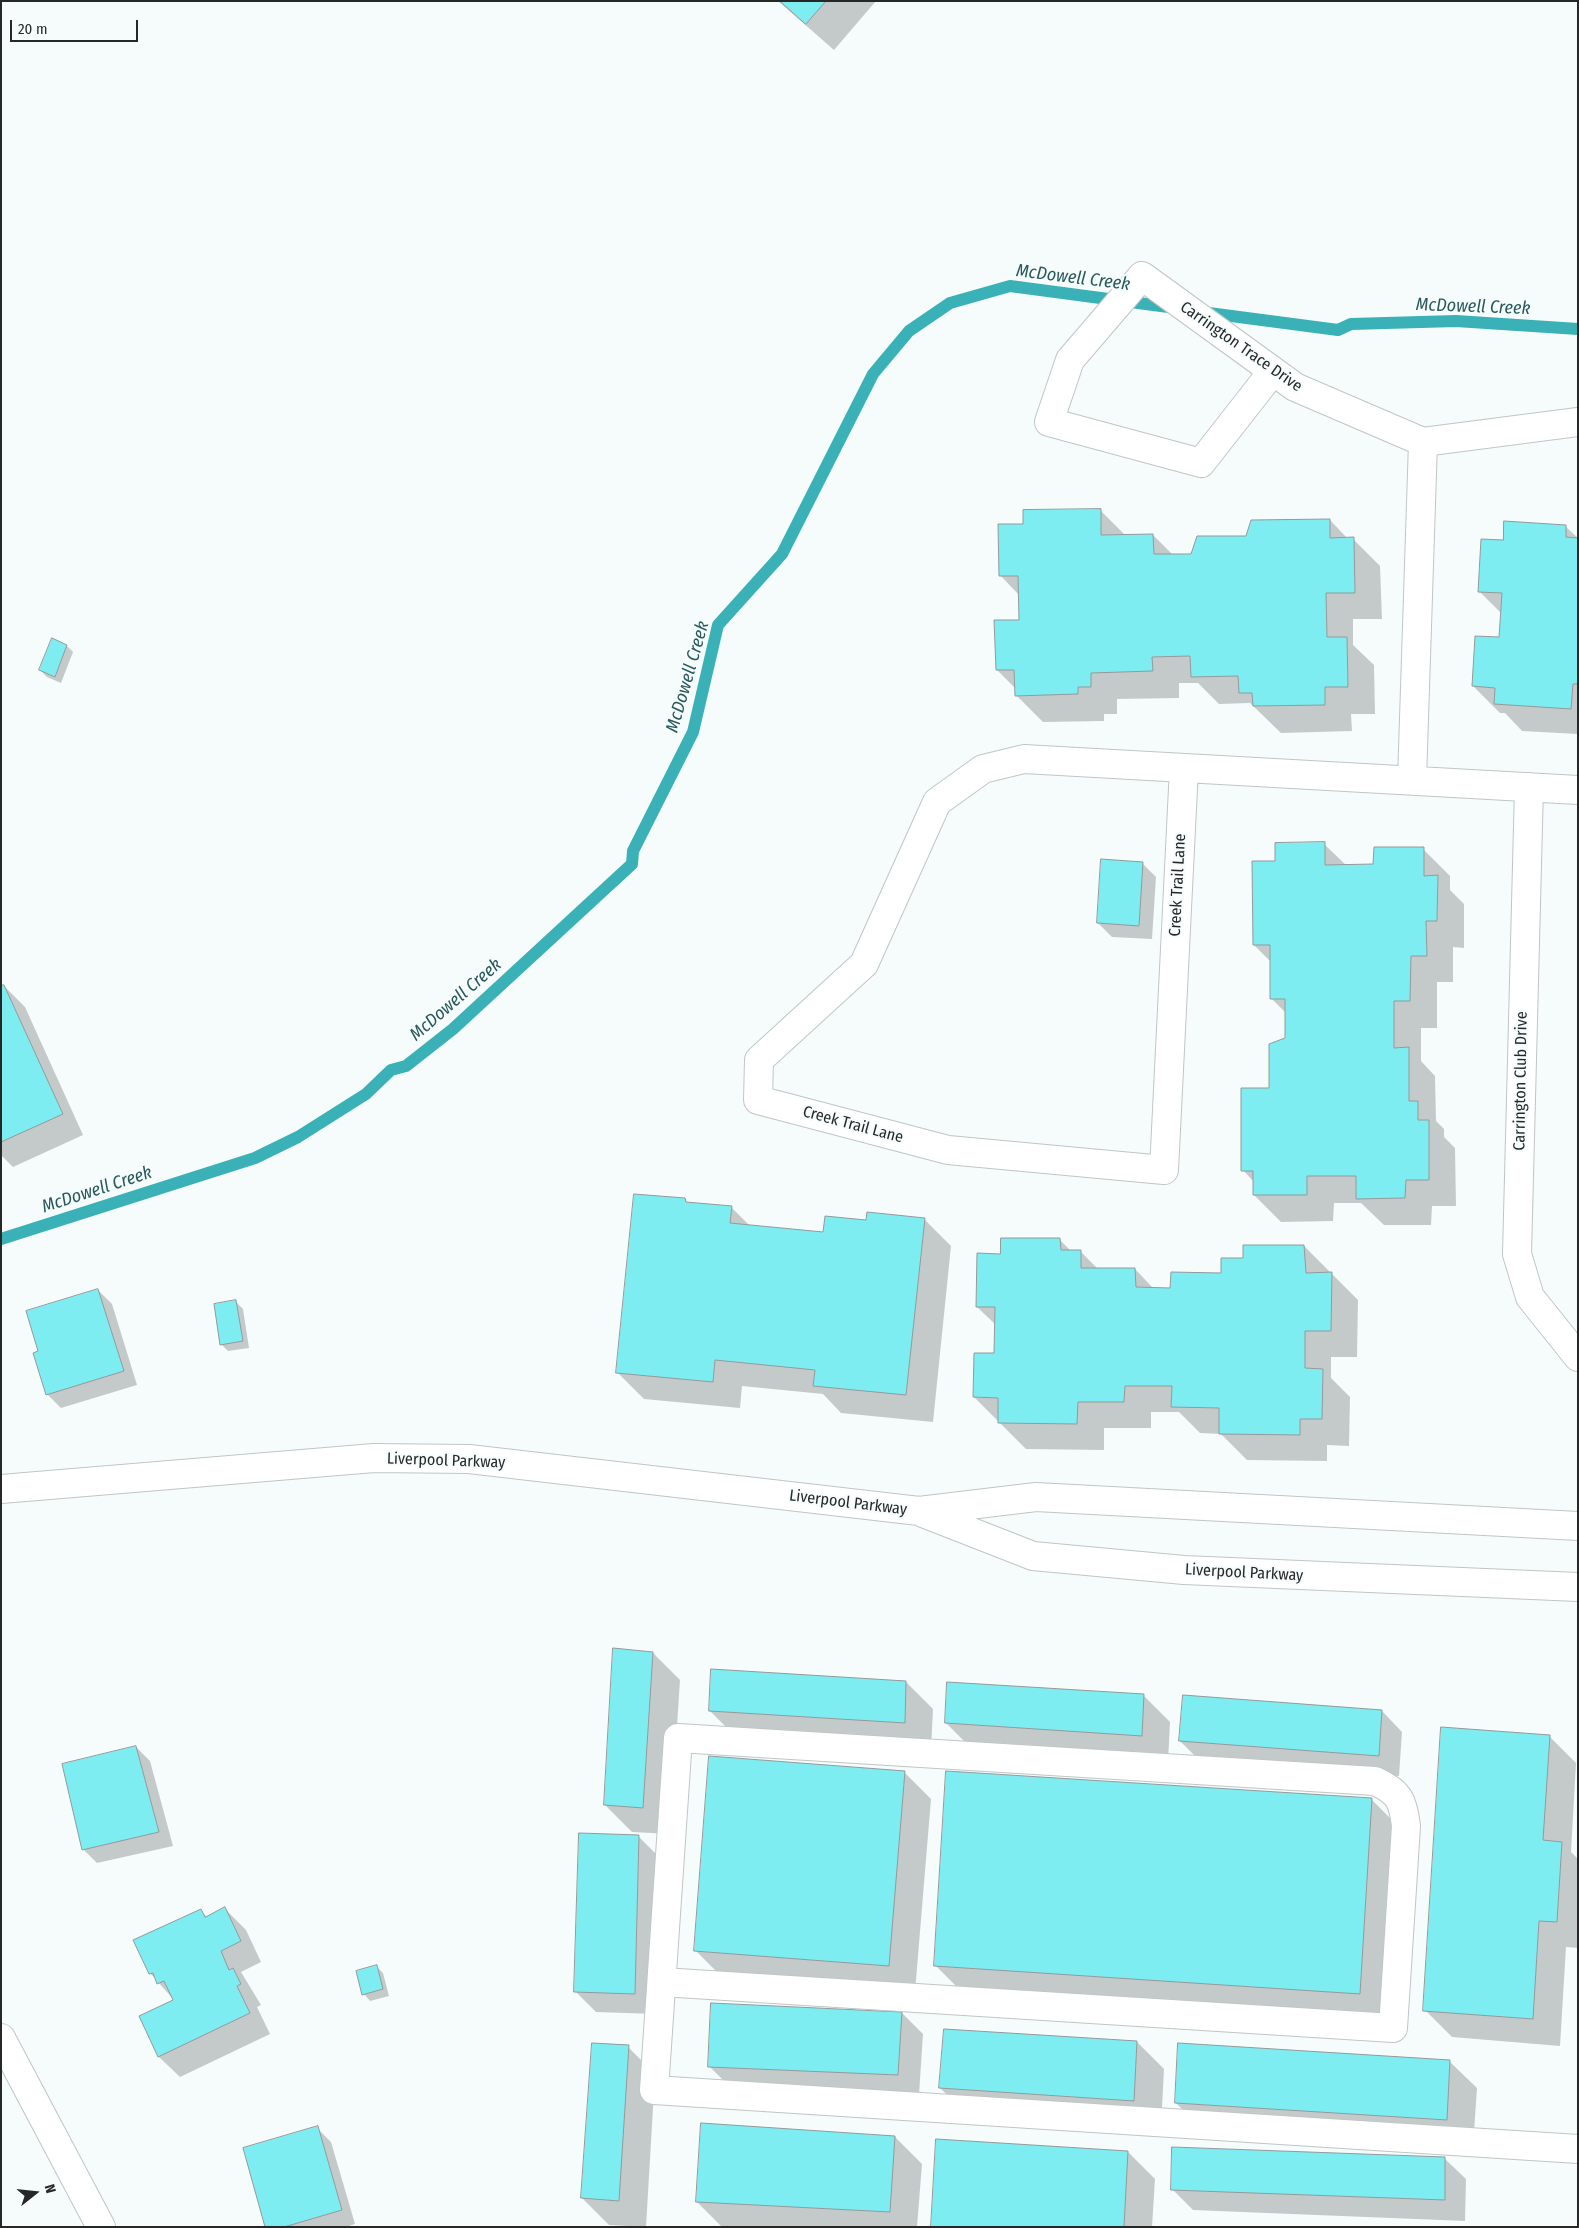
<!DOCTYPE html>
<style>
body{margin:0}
#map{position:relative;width:1579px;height:2228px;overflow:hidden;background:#f6fcfc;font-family:"Fira Sans Condensed",sans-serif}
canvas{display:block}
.frame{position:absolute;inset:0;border:2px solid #262828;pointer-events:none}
.north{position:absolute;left:10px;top:2168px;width:50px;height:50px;-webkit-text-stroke:4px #f6fcfc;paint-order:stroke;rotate:74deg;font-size:14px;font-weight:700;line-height:20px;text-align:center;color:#262828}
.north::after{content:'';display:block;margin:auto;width:18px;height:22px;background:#262828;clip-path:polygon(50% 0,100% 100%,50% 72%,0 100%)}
.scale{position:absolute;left:10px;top:20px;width:128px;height:22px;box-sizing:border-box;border:2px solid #262828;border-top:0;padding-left:6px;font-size:15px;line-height:18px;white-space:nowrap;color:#262828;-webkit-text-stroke:4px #f6fcfc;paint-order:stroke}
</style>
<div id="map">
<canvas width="1579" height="2228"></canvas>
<div class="frame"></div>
<div class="north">N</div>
<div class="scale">20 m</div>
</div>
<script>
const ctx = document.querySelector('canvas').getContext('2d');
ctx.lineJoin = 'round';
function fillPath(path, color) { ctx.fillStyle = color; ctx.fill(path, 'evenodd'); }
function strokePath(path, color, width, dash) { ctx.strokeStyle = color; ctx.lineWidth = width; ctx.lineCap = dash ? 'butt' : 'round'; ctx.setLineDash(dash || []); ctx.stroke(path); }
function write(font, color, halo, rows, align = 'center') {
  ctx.font = font + ' "Fira Sans Condensed",sans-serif'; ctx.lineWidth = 4.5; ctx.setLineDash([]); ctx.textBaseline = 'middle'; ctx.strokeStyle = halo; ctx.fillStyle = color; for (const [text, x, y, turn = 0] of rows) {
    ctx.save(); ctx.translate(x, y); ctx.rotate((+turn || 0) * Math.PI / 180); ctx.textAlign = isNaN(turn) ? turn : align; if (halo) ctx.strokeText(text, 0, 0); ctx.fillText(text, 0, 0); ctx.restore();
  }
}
fillPath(new Path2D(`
 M 778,1 L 876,1 L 834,50 Z
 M 1100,510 L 1126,536 L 1153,535 L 1173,555 L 1192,555 L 1247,538 L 1330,520 L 1348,539 L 1353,539 L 1380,566 L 1382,619 L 1353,619 L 1353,645 L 1374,665 L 1375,714 L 1351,714 L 1352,731 L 1281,733 L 1250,703 L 1219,704 L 1198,683 L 1179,683 L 1179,698 L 1117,699 L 1117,714 L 1104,714 L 1104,721 L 1043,722 L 1016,695 L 1016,689 L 997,670 L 1020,621 L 1019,595 L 1000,575 L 1025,525 Z
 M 1566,527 L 1578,538 L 1578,734 L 1522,731 L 1505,713 L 1500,713 L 1473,686 L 1500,639 L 1502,614 L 1479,591 L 1504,541 Z
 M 67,646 L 73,652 L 61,683 L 47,677 L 40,670 Z
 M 1324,844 L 1347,866 L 1374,865 L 1423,849 L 1450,876 L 1450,890 L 1464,904 L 1464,948 L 1453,947 L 1453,982 L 1437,982 L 1437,1028 L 1421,1028 L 1421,1061 L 1435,1076 L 1436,1121 L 1444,1129 L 1444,1137 L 1455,1148 L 1456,1206 L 1432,1206 L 1431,1225 L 1384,1225 L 1361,1203 L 1334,1203 L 1333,1221 L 1281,1222 L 1254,1195 L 1254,1182 L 1243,1170 L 1287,1039 L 1286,1013 L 1271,998 L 1271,962 L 1254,945 L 1276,862 Z
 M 1142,863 L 1156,877 L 1152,939 L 1112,937 L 1098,923 Z
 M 4,986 L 25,1007 L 83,1135 L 13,1167 L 1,1155 L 1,987 Z
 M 684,1200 L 688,1203 L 731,1207 L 750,1226 L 825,1234 L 867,1221 L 924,1219 L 951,1246 L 933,1422 L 841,1413 L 823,1394 L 742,1386 L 740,1408 L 644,1399 L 617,1372 Z
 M 1060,1240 L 1071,1251 L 1080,1251 L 1098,1269 L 1135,1269 L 1154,1289 L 1172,1289 L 1222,1274 L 1244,1259 L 1304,1246 L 1358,1300 L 1357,1357 L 1331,1357 L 1331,1378 L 1350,1397 L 1349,1446 L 1327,1445 L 1327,1461 L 1247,1460 L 1221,1434 L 1200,1433 L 1179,1412 L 1151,1412 L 1151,1428 L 1104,1428 L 1104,1450 L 1026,1449 L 974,1397 L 996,1354 L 996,1325 L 977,1307 L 1001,1255 Z
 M 98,1290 L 112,1304 L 137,1385 L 61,1408 L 47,1394 L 40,1351 Z
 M 236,1302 L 243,1309 L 249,1348 L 228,1351 L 221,1344 Z
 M 653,1653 L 680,1680 L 670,1834 L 632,1832 L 605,1805 Z
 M 906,1682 L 933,1709 L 931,1750 L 737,1738 L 710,1711 Z
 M 1143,1695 L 1170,1722 L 1168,1762 L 973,1750 L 946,1723 Z
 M 1382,1711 L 1402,1732 L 1399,1776 L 1201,1762 L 1180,1741 Z
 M 1549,1736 L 1576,1763 L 1571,1852 L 1578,1859 L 1578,1948 L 1566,1947 L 1560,2046 L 1452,2037 L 1425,2010 Z
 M 136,1747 L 150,1761 L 173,1846 L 97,1863 L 83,1849 Z
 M 904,1772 L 931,1799 L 915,1992 L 722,1977 L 695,1950 Z
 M 1372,1800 L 1399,1827 L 1386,2020 L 962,1992 L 935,1965 Z
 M 638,1836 L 659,1857 L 655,2014 L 596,2012 L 575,1991 Z
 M 225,1909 L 246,1930 L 261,1962 L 241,1972 L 261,2005 L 257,2007 L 270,2034 L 180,2077 L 159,2057 L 140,2017 L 175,2001 L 150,1973 L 200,1910 L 207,1917 Z
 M 376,1966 L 383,1973 L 389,1996 L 370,2001 L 364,1994 Z
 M 902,2013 L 923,2034 L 919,2095 L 730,2087 L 709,2066 Z
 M 1137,2042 L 1164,2069 L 1161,2127 L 968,2115 L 940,2088 Z
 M 628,2047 L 655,2074 L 646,2227 L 609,2225 L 582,2198 Z
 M 1449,2061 L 1477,2088 L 1473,2147 L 1203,2130 L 1176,2103 Z
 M 317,2128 L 331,2142 L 355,2224 L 346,2227 L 267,2227 Z
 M 895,2137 L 922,2164 L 917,2227 L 722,2227 L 697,2202 Z
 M 1128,2152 L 1155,2179 L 1152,2227 L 932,2227 Z
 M 1445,2159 L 1466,2179 L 1465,2221 L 1193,2210 L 1172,2189 Z`), '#0003');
strokePath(new Path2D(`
 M 1201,312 L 1338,330 L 1351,324 L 1456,321 L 1578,329
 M 1,1239 L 255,1158 L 298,1137 L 366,1094 L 391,1070 L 406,1066 L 453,1029 L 632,864 L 633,851 L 693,732 L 718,625 L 782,554 L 873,374 L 909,331 L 950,303 L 1010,286 L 1176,308`), '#3ab1b7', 12);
const building = new Path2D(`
 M 780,1 L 826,1 L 806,24 Z
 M 1101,509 L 1101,535 L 1153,534 L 1154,554 L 1191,554 L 1197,536 L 1246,536 L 1251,520 L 1330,519 L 1330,538 L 1354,537 L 1355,593 L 1326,593 L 1327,637 L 1347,637 L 1348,687 L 1325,687 L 1325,705 L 1253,706 L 1252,693 L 1239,693 L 1238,676 L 1191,677 L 1190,656 L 1152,657 L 1153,671 L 1091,673 L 1091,687 L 1078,687 L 1078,694 L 1015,696 L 1014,670 L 996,670 L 994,620 L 1019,620 L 1018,576 L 999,576 L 998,524 L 1023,524 L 1023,510 Z
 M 1504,521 L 1566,525 L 1566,537 L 1578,538 L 1578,684 L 1573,684 L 1571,709 L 1494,704 L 1495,688 L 1472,686 L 1475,636 L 1499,637 L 1502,593 L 1478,592 L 1481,539 L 1503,540 Z
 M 52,638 L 67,645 L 55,677 L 39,670 Z
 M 1325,842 L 1325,865 L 1373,864 L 1374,847 L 1424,847 L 1424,876 L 1438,875 L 1437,921 L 1426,921 L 1427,956 L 1411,956 L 1410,1001 L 1394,1001 L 1394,1048 L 1409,1047 L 1409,1101 L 1418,1101 L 1418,1120 L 1429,1120 L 1429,1180 L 1406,1180 L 1405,1198 L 1356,1199 L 1356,1176 L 1307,1176 L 1307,1195 L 1253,1195 L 1253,1171 L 1241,1171 L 1241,1088 L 1269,1088 L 1269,1044 L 1285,1038 L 1285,999 L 1270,999 L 1270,945 L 1253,945 L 1252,861 L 1275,861 L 1275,843 Z
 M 1101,859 L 1143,862 L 1139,926 L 1097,923 Z
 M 4,985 L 63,1114 L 1,1142 L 1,986 Z
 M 634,1194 L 685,1198 L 686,1202 L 732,1206 L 730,1223 L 823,1232 L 825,1216 L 866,1220 L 867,1212 L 925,1218 L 906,1395 L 813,1386 L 815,1370 L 715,1360 L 713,1382 L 616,1373 Z
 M 1001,1238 L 1060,1238 L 1061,1250 L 1081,1250 L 1081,1268 L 1135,1268 L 1136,1287 L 1170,1288 L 1171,1272 L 1221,1273 L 1221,1258 L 1243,1258 L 1243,1245 L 1304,1245 L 1306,1273 L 1332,1272 L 1331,1331 L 1305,1331 L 1305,1368 L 1323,1369 L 1322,1419 L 1300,1419 L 1300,1435 L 1219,1434 L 1219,1408 L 1171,1407 L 1172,1386 L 1125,1386 L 1124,1402 L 1078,1402 L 1077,1424 L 998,1423 L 998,1398 L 973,1397 L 974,1353 L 994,1353 L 995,1307 L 976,1307 L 977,1253 L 1000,1254 Z
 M 98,1289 L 124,1371 L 46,1395 L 33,1353 L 38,1351 L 26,1311 Z
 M 236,1300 L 243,1341 L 220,1345 L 214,1304 Z
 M 613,1648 L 653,1652 L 643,1808 L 604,1805 Z
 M 711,1669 L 906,1681 L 905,1723 L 709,1711 Z
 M 947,1682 L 1144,1694 L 1142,1736 L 945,1723 Z
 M 1183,1695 L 1382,1710 L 1379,1756 L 1179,1741 Z
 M 1441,1727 L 1550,1735 L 1543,1840 L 1562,1842 L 1557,1922 L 1539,1921 L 1533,2019 L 1423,2011 Z
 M 136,1746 L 159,1832 L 82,1850 L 62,1764 Z
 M 709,1756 L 905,1771 L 889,1966 L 694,1951 Z
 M 946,1771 L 1372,1798 L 1360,1994 L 934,1966 Z
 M 579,1833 L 639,1835 L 635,1994 L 574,1992 Z
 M 225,1907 L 241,1941 L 221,1951 L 229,1970 L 233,1968 L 241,1984 L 237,1986 L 250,2013 L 158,2057 L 139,2016 L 173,2000 L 164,1981 L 157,1984 L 153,1973 L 149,1974 L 133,1940 L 201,1909 L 205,1917 Z
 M 377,1965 L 383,1989 L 362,1995 L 356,1971 Z
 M 711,2003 L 902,2012 L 898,2075 L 708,2067 Z
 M 944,2029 L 1137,2041 L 1134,2101 L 939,2088 Z
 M 592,2043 L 629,2045 L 619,2201 L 581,2198 Z
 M 1178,2043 L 1450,2060 L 1447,2120 L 1175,2103 Z
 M 701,2123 L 895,2136 L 890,2212 L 696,2202 Z
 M 318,2126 L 342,2210 L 284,2227 L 265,2227 L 243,2148 Z
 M 936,2139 L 1128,2151 L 1124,2227 L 931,2227 Z
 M 1172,2147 L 1445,2157 L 1445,2200 L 1171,2190 Z`);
fillPath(building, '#7dedf2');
strokePath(building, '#94999a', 1);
const minor = new Path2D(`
 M 1273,371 L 1201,463 L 1049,422 L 1070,360 L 1142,276 L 1273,371 L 1295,387 L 1423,442 L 1578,422
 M 1184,768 L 1164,1170 L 948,1150 L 758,1100 L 759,1060 L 864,964 L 937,802 L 983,769 L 1024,759 L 1578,790
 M 1412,780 L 1423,442
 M 1529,787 L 1517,1254 L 1530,1297 L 1578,1357
 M 1,1489 L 374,1458 L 469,1459 L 919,1511 L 1036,1497 L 1578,1526
 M 923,1513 L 1033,1556 L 1184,1570 L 1578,1587
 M 662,1982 L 1393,2028 L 1406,1826 C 1403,1800 1399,1792 1375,1781 L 678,1738 L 654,2090 L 1578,2149
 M 1,2038 L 101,2227`);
strokePath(minor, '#c0c5c5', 30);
strokePath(minor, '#fff', 28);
write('16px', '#262828', '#f6fcfc', [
 ["Carrington Trace Drive",1241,347,35],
 ["Creek Trail Lane",1178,885,-87],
 ["Carrington Club Drive",1521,1081,-89],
 ["Creek Trail Lane",853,1125,15],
 ["Liverpool Parkway",446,1461,2],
 ["Liverpool Parkway",848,1503,7],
 ["Liverpool Parkway",1244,1573,3]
]);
write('italic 18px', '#27585a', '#f6fcfc', [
 ["McDowell Creek",1073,278,7],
 ["McDowell Creek",1473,307,2],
 ["McDowell Creek",688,677,-74],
 ["McDowell Creek",456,1000,-41],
 ["McDowell Creek",97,1190,-18]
]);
</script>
